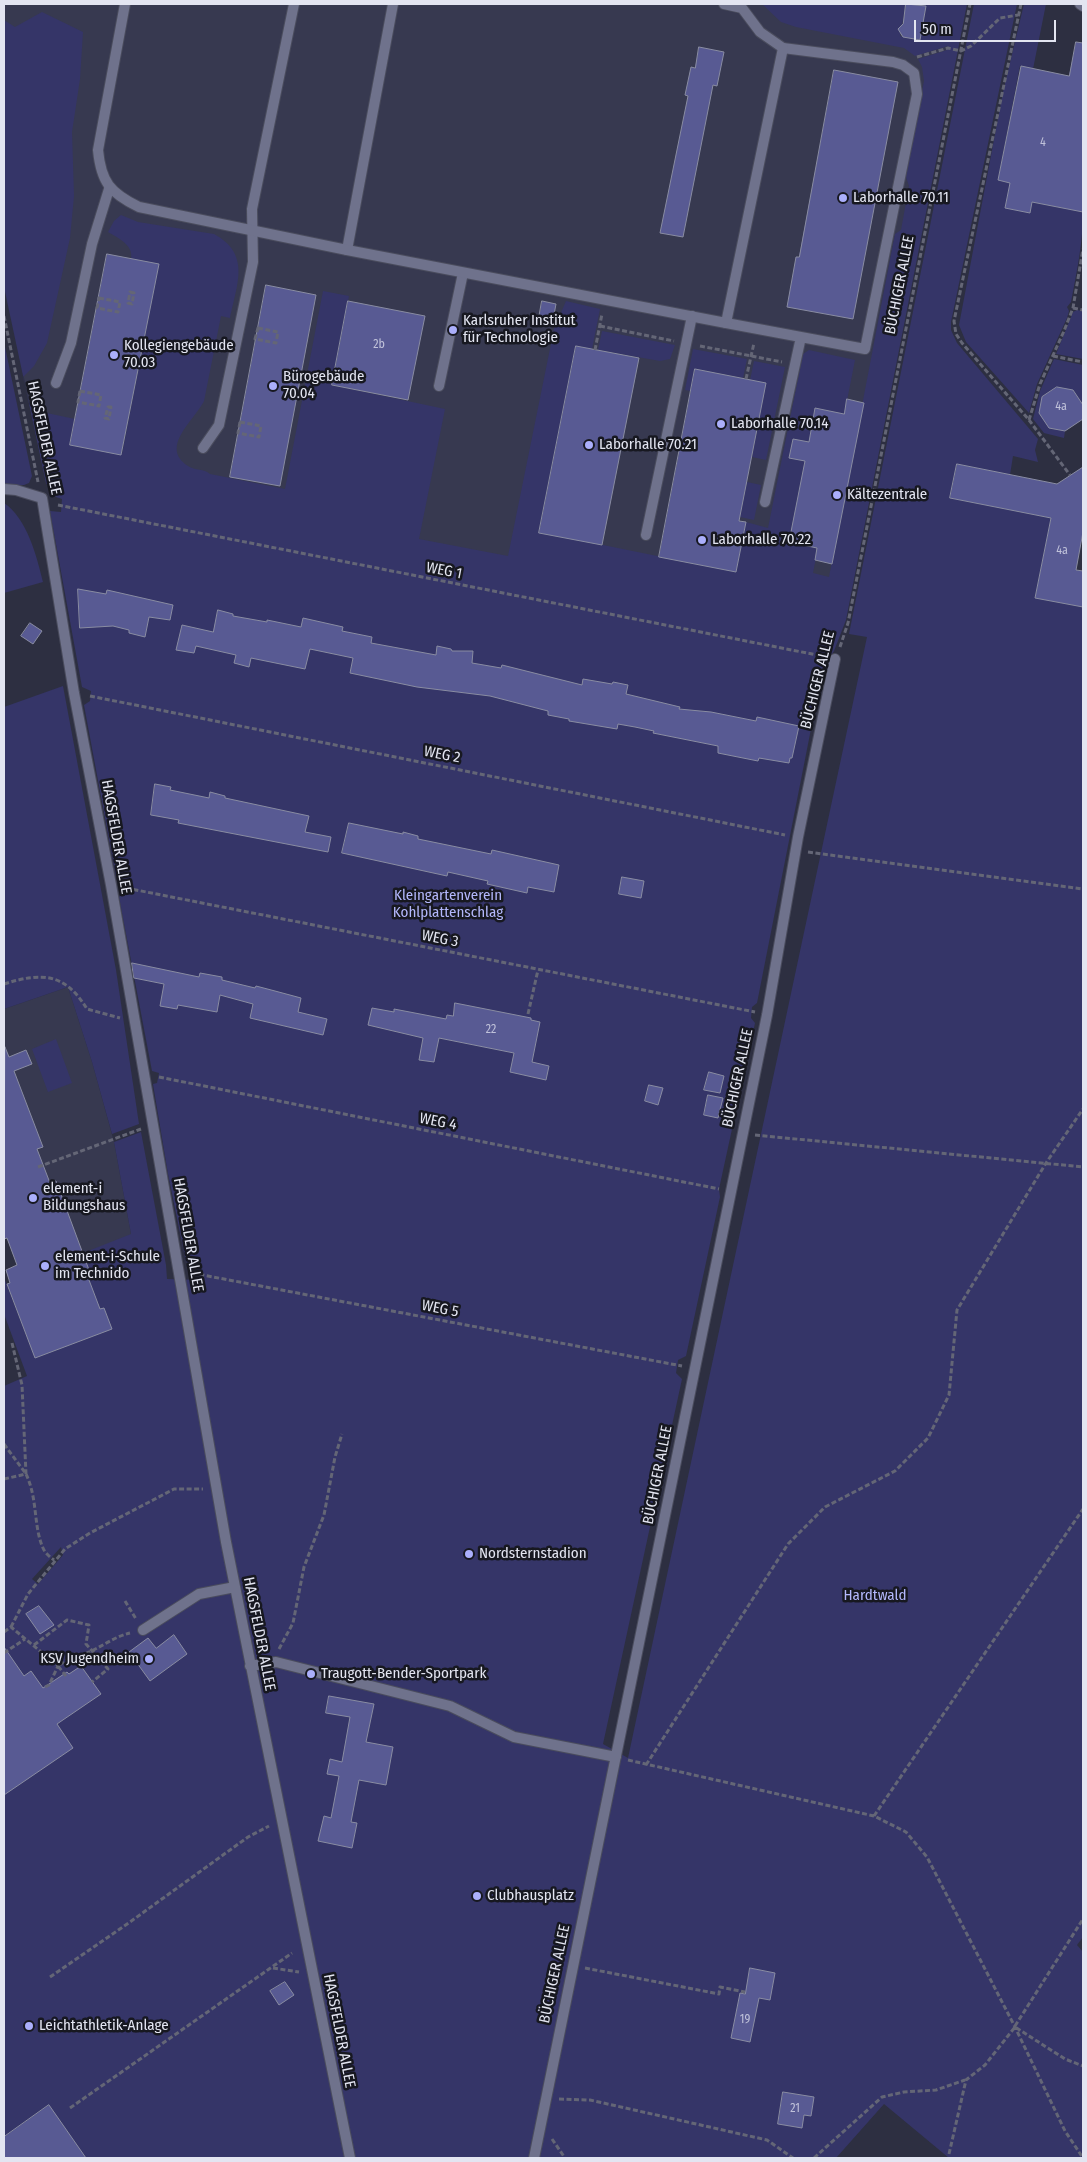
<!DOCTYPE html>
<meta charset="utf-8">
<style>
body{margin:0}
#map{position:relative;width:1087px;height:2162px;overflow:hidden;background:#2d2f41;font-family:"Fira Sans Condensed",sans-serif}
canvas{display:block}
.frame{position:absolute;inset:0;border:5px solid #e3e5f1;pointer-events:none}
.scale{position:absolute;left:914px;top:20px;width:142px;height:22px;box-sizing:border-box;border:2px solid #e3e5f1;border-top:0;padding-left:6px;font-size:15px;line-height:18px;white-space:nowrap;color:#e3e5f1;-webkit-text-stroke:4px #171820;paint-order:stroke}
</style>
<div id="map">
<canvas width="1087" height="2162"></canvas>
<div class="frame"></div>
<div class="scale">50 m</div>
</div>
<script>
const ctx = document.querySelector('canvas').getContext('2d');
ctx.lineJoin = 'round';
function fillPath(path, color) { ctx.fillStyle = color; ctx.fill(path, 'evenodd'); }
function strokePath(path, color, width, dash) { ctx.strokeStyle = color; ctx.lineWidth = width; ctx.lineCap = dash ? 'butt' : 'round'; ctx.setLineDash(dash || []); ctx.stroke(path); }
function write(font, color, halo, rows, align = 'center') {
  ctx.font = font + ' "Fira Sans Condensed",sans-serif'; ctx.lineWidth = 5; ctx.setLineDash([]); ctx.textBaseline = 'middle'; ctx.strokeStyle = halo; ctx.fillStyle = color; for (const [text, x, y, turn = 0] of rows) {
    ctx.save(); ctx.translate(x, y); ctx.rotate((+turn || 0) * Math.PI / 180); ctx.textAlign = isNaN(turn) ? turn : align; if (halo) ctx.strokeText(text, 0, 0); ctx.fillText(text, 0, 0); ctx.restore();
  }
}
fillPath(new Path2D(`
 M 4,4 L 957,4 L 830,651 L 56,497 L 46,483 L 4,283 Z
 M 68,987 L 92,1062 L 114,1142 L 131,1234 L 135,1318 L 28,1377 L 19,1316 L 7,1284 L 12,1282 L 18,1267 L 7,1236 L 4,1237 L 4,1009 Z`), '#373950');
fillPath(new Path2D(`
 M 762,4 L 906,4 L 900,36 L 920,40 L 926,7 L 912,4 L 967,4 L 846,620 L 834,651 L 832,654 L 823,654 L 823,668 L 757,1003 L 752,1007 L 751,1018 L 755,1023 L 719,1189 L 720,1197 L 686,1356 L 678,1360 L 676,1373 L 682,1379 L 603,1744 L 628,1758 L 867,637 L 849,634 L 974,4 L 1017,4 L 951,322 L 951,330 L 957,343 L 1038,439 L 1035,450 L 1038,462 L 1013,456 L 1010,475 L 957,464 L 950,498 L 1051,518 L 1035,598 L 1083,607 L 1083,1937 L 1077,1945 L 1083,1952 L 1083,2158 L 949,2158 L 884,2104 L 836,2158 L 4,2158 L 4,1386 L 27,1376 L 4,1314 L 4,1281 L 5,1280 L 35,1358 L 112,1329 L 104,1308 L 98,1310 L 87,1280 L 92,1278 L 83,1253 L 131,1234 L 114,1142 L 141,1132 L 166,1265 L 167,1279 L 199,1280 L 201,1270 L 186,1262 L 168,1174 L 153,1084 L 157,1083 L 159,1073 L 152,1071 L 119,897 L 124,892 L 124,884 L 116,877 L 84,705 L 90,701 L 91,691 L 82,687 L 50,511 L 61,512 L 62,499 L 56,497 L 46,483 L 4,287 L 4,20 L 15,27 L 42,12 L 83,32 L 80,79 L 72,132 L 74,196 L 70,238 L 47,343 L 34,366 L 23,377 L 29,402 L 42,412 L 75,419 L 70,445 L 122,454 L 159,264 L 131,259 C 134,245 118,238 108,232 L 114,221 L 121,215 L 138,222 L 214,234 C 251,254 237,284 230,318 L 221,316 L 204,401 C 194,421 159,447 188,466 C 195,471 204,468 210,474 L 285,489 L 323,291 L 349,296 L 332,385 L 445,409 L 419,539 L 508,556 L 554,329 L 566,301 L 600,309 L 592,349 L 576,346 L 539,532 L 736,572 L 746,522 L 768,528 L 803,354 L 809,350 L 855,360 L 813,573 L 829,577 L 895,234 L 901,230 L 909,186 L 906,177 L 924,81 L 922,67 L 918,59 L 947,50 L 948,46 L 915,56 L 904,48 L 796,27 L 781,22 ZM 61,1547 L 63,1555 L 38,1584 L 32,1579 Z
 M 1024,4 L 1046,4 L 1033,69 L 1020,66 L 998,180 L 1010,183 L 1030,213 L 1032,202 L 1083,212 C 1083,242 1077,271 1071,302 L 1067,307 L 1069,311 L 1067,318 L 1037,384 L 1029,413 L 966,342 L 959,325 L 1003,92 Z
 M 1077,310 L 1083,311 L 1083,359 L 1056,354 L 1073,312 Z
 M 602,331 L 675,345 L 670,359 L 660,361 L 598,350 Z
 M 4,342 L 32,476 L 29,483 L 24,485 L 4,485 Z
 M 693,349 L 747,359 L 743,378 L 695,369 L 691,391 L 685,390 Z
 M 1054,359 L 1083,365 L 1083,410 L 1083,405 L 1073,390 L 1049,428 L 1065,431 L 1064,438 L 1044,433 L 1033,419 L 1040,391 Z
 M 754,361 L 785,367 L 766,460 L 752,457 L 766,383 L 750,380 Z
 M 747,482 L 761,485 L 754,520 L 740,517 Z
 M 4,503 C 27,518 37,557 43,582 L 4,593 Z
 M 63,686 L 116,970 L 139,1124 L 112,1134 L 92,1062 L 68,987 L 4,1009 L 4,707 Z
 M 56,1039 L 72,1083 L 48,1092 L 32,1049 Z`), '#353568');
const building = new Path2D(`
 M 906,4 L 926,6 L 920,40 L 903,37 L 898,29 L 903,24 Z
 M 1076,42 L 1083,43 L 1083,212 L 1032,202 L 1030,213 L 1005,208 L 1010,183 L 998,180 L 1021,66 L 1069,76 Z
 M 699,47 L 724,52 L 717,86 L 713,85 L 683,237 L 660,233 L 688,96 L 685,95 L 691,67 L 695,68 Z
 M 834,70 L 898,82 L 853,319 L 787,307 L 796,257 L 799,257 Z
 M 107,254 L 159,264 L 121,455 L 70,445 Z
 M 266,285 L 316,295 L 280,486 L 230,477 Z
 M 348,301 L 425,316 L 408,400 L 332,385 Z
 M 542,301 L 556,304 L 553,320 L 539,318 Z
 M 576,346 L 639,358 L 602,545 L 539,533 Z
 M 695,369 L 766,383 L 739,521 L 746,522 L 736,572 L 659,557 Z
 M 1057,387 L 1073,390 L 1083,405 L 1083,419 L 1065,431 L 1049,428 L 1039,413 L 1042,397 Z
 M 847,399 L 864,403 L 832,564 L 815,560 L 817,548 L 789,542 L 805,461 L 789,458 L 793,439 L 809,442 L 815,408 L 844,414 Z
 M 957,464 L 1057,484 L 1083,467 L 1083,532 L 1076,570 L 1083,571 L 1083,607 L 1035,598 L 1051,518 L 950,498 Z
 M 78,589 L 106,594 L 107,590 L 173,605 L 170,620 L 149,617 L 145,637 L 129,633 L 129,630 L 113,626 L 80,628 Z
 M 218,610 L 233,614 L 233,616 L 267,622 L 267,620 L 301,627 L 303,618 L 343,627 L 342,631 L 372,637 L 371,643 L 436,655 L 437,646 L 451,649 L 452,651 L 473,651 L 472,663 L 501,668 L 502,665 L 582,685 L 583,679 L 612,684 L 613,682 L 628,685 L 626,694 L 680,707 L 679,709 L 711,712 L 756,721 L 757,717 L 799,726 L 792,758 L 790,758 L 789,763 L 759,758 L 758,761 L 718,753 L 718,746 L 653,733 L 654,731 L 635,727 L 618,724 L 617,729 L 569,721 L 569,719 L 548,715 L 548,711 L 490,696 L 417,687 L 350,673 L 353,658 L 310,649 L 305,669 L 251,658 L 249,667 L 234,663 L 236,655 L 196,646 L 194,653 L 176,650 L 182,625 L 213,632 Z
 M 30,623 L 42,631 L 33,644 L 21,636 Z
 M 155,784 L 171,787 L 170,790 L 209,798 L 210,792 L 225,796 L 225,798 L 309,816 L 305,832 L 331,837 L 328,852 L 178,823 L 179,820 L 151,815 Z
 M 349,823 L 403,834 L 403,832 L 418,836 L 418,839 L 491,854 L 492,850 L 559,865 L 554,892 L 528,887 L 527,893 L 487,884 L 488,881 L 448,872 L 447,876 L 342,853 Z
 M 622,877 L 644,881 L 641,898 L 619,894 Z
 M 132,963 L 199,977 L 200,973 L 222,977 L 222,980 L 255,988 L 256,986 L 275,991 L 301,998 L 298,1012 L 327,1019 L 323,1035 L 250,1018 L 253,1004 L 220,995 L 217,1012 L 178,1005 L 177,1009 L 160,1006 L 164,984 L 134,978 Z
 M 455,1003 L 531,1018 L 531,1020 L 540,1022 L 532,1062 L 549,1066 L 546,1080 L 510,1072 L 514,1053 L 439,1038 L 434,1062 L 419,1060 L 423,1038 L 368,1025 L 372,1008 L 394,1012 L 394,1009 L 446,1019 L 447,1015 L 453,1016 Z
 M 5,1047 L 9,1057 L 26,1050 L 32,1064 L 14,1071 L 43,1147 L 37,1149 L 50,1183 L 56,1181 L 92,1278 L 89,1280 L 100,1309 L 104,1308 L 112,1329 L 35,1358 L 7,1284 L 10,1283 L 6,1270 L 17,1265 L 7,1238 L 4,1239 Z
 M 709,1072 L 724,1076 L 720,1093 L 704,1090 Z
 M 649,1085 L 663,1088 L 658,1105 L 645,1101 Z
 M 708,1095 L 723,1098 L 718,1118 L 704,1115 Z
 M 39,1606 L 54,1625 L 40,1634 L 26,1614 Z
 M 174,1635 L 187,1654 L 150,1681 L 129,1652 L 148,1638 L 156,1648 Z
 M 4,1647 L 24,1676 L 31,1671 L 43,1688 L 67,1672 L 69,1674 L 81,1666 L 101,1694 L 57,1724 L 73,1748 L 4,1795 Z
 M 329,1696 L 374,1704 L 366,1742 L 393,1747 L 386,1785 L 359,1780 L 351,1822 L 357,1823 L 352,1848 L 318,1841 L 324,1816 L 331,1818 L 339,1776 L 327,1774 L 330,1759 L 342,1762 L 350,1717 L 326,1713 Z
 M 750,1968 L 775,1973 L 770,2000 L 759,1998 L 750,2042 L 731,2038 L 740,1993 L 745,1994 Z
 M 285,1982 L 294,1995 L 279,2005 L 270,1991 Z
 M 783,2092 L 814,2097 L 811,2116 L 804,2115 L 802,2128 L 778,2124 Z
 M 49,2105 L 86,2158 L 4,2158 L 4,2137 Z`);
fillPath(building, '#585a93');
strokePath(building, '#898ca2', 1);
const service = new Path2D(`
 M 1080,4 L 1083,6
 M 347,250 L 393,4
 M 726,323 L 865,349 L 917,94 L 914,73 L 903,65 L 893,62 L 783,48
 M 56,383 L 71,343 L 92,244 L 109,189
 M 439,386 L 463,273
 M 203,448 L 219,425 L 253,262 L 252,209 L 294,4
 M 4,489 L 16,490 L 42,498 L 74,693 L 111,885 L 226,1542 L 350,2158
 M 765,502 L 801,337
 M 646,535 L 692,316
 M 143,1630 L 199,1594 L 235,1587
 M 250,1666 L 276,1662 L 450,1706 L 514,1737 L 616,1757
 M 534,2158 L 767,1015 L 798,837 L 835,659`);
const minor = new Path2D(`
 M 125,4 L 98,150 C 101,182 110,193 139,207 L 347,250 L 726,323 L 783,48 L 760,32 L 742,8 L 724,4`);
strokePath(service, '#4a4c5d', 12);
strokePath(minor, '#4a4c5d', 12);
strokePath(new Path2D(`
 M 1021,4 L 954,321 L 956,334 L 962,343 L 1029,420 L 1070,475
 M 917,57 L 948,48 L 961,51 L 971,46 L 1000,18 L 1018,15
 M 130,292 L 134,293 L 132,304 L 128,303 Z
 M 99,298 L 120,302 L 118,312 L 97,308 Z
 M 1073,308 L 1083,310
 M 4,316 L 38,482
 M 600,326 L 674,341
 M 258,328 L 278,332 L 276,343 L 255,339 Z
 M 700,346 L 782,362
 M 595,350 L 602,314
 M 1053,356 L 1083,362
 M 746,379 L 754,343
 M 80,391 L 101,395 L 99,406 L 78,402 Z
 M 108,407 L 111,407 L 109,419 L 105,418 Z
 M 1029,420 L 1040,384 L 1064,331 L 1073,308 L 1083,249
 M 240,422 L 261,426 L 259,437 L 238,433 Z
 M 58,505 L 822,656
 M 840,647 L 848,623 L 970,4
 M 90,696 L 785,835
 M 808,852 L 1083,889
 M 126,888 L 755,1012
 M 4,984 C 42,972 65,973 87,1009 L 120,1018
 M 528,1014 L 538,970
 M 159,1077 L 719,1189
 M 755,1135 L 1083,1167
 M 38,1167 L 141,1129
 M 192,1273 L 682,1366
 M 12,1343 L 22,1385 L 26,1474
 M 4,1444 L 26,1474
 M 4,1479 L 26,1474 C 38,1499 33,1525 43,1548 C 45,1553 50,1557 54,1560
 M 125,1601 L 136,1619
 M 11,1627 L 28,1594 L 65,1549 L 90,1533 L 174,1489 L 203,1489
 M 4,1632 L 11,1627 L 58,1666 L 49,1685 L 43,1688
 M 34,1645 L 67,1620 L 89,1625 L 86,1644 L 108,1669 L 92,1682
 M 279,1649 L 293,1623 L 304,1567 L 324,1515 L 335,1457 L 342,1434
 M 4,1653 L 25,1639
 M 66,1676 L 58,1666 L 75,1654 L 78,1656 C 97,1651 112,1637 130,1633
 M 628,1760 L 874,1816 L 906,1832 L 927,1857 L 1015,2027 L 1065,2131 L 1083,2158
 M 646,1765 L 788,1544 L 825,1507 L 895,1471 L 928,1438 L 949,1395 L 957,1310 L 1046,1163 L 1083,1109
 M 874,1816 L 1083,1509
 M 273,1968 L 299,1972
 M 585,1968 L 719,1994 L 720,1987 L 745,1992
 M 50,1977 L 130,1922 L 248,1837 L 269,1826
 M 1015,2026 L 1083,1919
 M 559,2099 L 590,2100 L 767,2140 L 793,2158
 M 70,2108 L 292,1953
 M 552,2139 L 565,2158
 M 949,2154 L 966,2080 L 985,2065 L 1015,2027 L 1065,2059 L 1083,2066
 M 814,2158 L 882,2097 L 904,2092 L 936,2090 L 965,2080`), '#646676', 3, [5, 2.5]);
strokePath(service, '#6f728c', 10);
strokePath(minor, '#6f728c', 10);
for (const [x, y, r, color] of [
 [843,198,5,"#abaffb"],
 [453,330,5,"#abaffb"],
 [114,355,5,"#abaffb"],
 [273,386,5,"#abaffb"],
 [721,424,5,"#abaffb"],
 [589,445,5,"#abaffb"],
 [837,495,5,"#abaffb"],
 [702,540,5,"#abaffb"],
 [33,1198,5,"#abaffb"],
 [45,1266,5,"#abaffb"],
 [469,1554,5,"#abaffb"],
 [149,1659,5,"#abaffb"],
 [311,1674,5,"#abaffb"],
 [477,1896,5,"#abaffb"],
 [29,2026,5,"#abaffb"]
]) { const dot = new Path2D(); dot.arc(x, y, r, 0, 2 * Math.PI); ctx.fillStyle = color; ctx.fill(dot); strokePath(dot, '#171820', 2); }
write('12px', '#c0c2da', null, [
 ["4",1043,143],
 ["2b",379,345],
 ["4a",1061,407],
 ["4a",1062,551],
 ["22",491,1030],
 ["19",745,2020],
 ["21",795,2109]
]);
write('15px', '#e3e5f1', '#171820', [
 ["Laborhalle 70.11",853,198],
 ["Karlsruher Institut",463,321],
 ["für Technologie",463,338],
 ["Kollegiengebäude",124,346],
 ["70.03",124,363],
 ["Bürogebäude",283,377],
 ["70.04",283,394],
 ["Laborhalle 70.14",731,424],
 ["Laborhalle 70.21",599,445],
 ["Kältezentrale",847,495],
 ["Laborhalle 70.22",712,540],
 ["element-i",43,1189],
 ["Bildungshaus",43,1206],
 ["element-i-Schule",55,1257],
 ["im Technido",55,1274],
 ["Nordsternstadion",479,1554],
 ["KSV Jugendheim",139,1659,"right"],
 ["Traugott-Bender-Sportpark",321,1674],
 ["Clubhausplatz",487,1896],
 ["Leichtathletik-Anlage",39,2026]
], 'left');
write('15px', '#e3e5f1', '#171820', [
 ["BÜCHIGER ALLEE",900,285,-79],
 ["HAGSFELDER ALLEE",44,438,78],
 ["WEG 1",444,571,11],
 ["BÜCHIGER ALLEE",818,680,-76],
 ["WEG 2",442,755,11],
 ["HAGSFELDER ALLEE",116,837,80],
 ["WEG 3",440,939,11],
 ["BÜCHIGER ALLEE",738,1078,-78],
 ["WEG 4",438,1122,11],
 ["HAGSFELDER ALLEE",188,1235,80],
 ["WEG 5",440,1309,11],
 ["BÜCHIGER ALLEE",658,1475,-79],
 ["HAGSFELDER ALLEE",259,1634,79],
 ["BÜCHIGER ALLEE",555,1974,-78],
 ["HAGSFELDER ALLEE",339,2031,79]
]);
write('15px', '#b3b7fb', '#171820', [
 ["Kleingartenverein",448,896],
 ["Kohlplattenschlag",448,913],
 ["Hardtwald",875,1596]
]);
</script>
